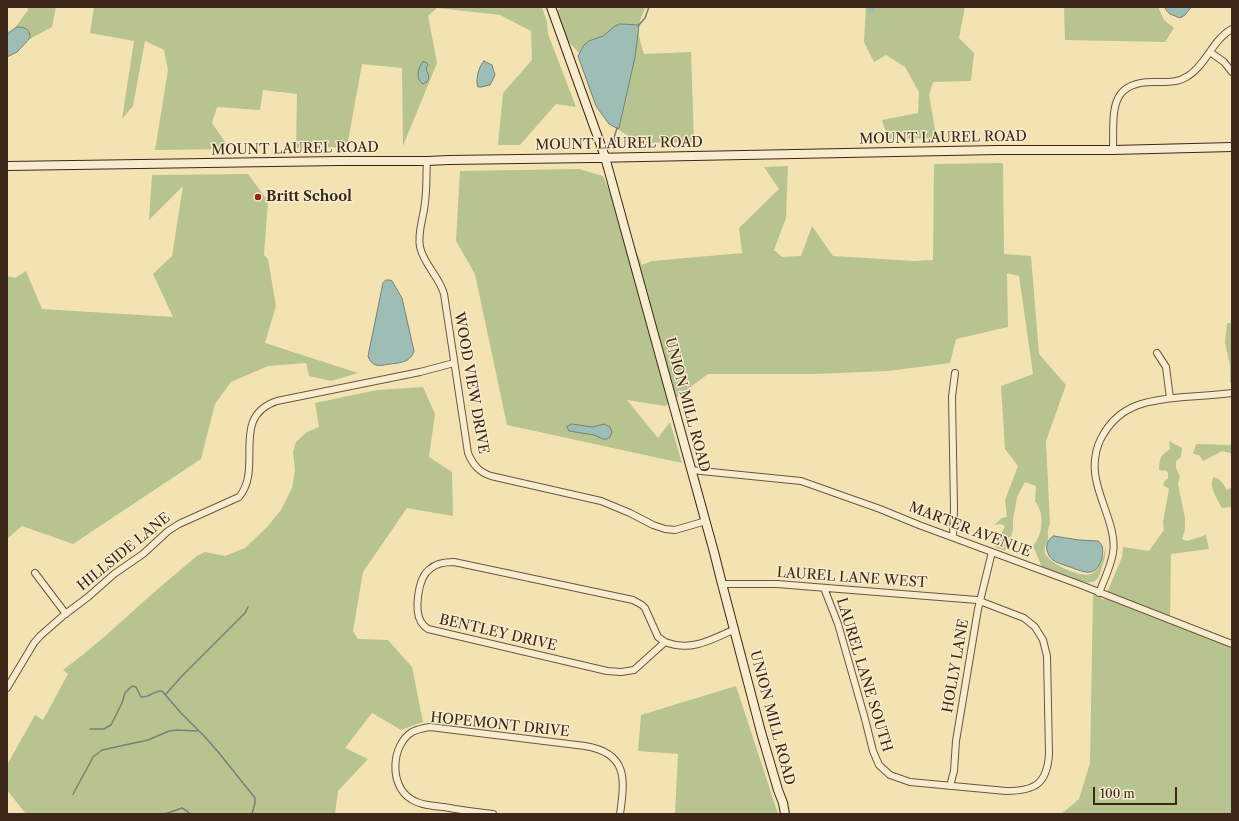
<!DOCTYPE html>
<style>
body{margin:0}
#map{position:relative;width:1239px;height:821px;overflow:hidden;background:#f3e3b3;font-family:"Libre Caslon Text",serif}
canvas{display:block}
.frame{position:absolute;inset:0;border:8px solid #3d2718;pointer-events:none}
.scale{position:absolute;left:1093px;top:787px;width:84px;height:18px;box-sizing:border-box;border:2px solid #3d2718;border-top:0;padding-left:5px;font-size:12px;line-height:14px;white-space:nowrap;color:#3d2718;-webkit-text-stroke:3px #f7edce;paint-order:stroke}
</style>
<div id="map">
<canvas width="1239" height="821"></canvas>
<div class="frame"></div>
<div class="scale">100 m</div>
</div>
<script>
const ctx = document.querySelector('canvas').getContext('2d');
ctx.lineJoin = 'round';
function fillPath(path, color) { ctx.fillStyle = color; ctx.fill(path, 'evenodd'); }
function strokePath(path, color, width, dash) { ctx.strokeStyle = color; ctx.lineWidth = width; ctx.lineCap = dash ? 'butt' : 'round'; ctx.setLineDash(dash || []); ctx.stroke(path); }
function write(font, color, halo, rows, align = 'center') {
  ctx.font = font + ' "Libre Caslon Text",serif'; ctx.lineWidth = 3; ctx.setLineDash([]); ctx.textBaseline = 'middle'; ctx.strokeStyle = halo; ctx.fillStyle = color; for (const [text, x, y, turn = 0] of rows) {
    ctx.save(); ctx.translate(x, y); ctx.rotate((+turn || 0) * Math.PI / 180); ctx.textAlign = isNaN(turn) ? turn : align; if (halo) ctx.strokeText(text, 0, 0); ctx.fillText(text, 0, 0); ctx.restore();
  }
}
fillPath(new Path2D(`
 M 28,7 L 56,7 L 52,27 L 7,51 L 7,32 L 14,29 L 28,10 Z
 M 94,7 L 542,7 L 547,22 L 548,34 L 576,107 L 556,104 L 520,145 L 498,145 L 503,93 L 532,60 L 531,31 L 500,15 L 437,8 L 428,16 L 437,63 L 403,146 L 402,68 L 362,64 L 347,147 L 296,148 L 297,94 L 263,90 L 260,110 L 217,107 L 212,123 L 230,149 L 155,150 L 168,70 L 164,50 L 145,41 L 133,106 L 122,119 L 134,41 L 90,33 Z
 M 561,7 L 646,7 C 635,28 638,33 644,54 L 691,52 L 694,142 L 648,143 L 638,142 L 614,127 L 587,61 L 562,35 L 555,14 Z
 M 866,7 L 965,7 L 959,38 L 974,53 L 971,81 L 933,82 L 929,95 L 935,129 L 942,138 L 888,139 L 882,120 L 918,113 L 919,92 L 905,67 L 886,55 L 874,62 L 864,42 Z
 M 1064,7 L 1158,7 L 1164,20 L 1174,28 L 1165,42 L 1065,40 Z
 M 1003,163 L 1004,254 L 1031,256 L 1039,354 L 1066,385 L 1046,441 L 1050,524 C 1047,530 1048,533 1048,539 C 1048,544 1043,547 1045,553 C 1049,564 1084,580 1093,573 C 1102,568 1104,554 1106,545 C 1106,554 1104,562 1101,570 C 1100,574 1099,578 1095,581 C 1086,587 1052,571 1042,567 L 1033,546 C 1043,534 1045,514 1035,501 L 1036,486 L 1025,482 L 1017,497 L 1013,520 L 1013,529 L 1010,542 L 1005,551 L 995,547 L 1005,526 L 1000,524 L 994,525 L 1002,518 L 1007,517 L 1005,500 L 1018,466 L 1005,449 L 1001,386 L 1033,374 L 1019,276 L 1007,273 L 1008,327 L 956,339 L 950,363 L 888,371 L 815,374 L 708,374 L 665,406 L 627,400 L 658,438 L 670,422 L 682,463 L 507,425 L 475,274 L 456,241 L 460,171 L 579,169 L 603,176 L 642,265 L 652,261 L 742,253 L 739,228 L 779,189 L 764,167 L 788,166 L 786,218 L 774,250 L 782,257 L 801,256 L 812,226 L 833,256 L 914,261 L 933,260 L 934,164 Z
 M 248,174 L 268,201 L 264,255 L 268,259 L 276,306 L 265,343 L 358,373 L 331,381 L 309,376 L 306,363 L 268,366 L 231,382 L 215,404 L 201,459 L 73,544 L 22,526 L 7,539 L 7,276 L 15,278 L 26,271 L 42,309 L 173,317 L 153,274 L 172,256 L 183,186 L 149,220 L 152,175 Z
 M 1227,323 L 1232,323 L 1232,383 L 1230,383 L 1230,366 L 1225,342 Z
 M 423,387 L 435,414 L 429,457 L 452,472 L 453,516 L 407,508 L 363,572 L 353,631 L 358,639 L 388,640 L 412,667 L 423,722 L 401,730 L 372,713 L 345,748 L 368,759 L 338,791 L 335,814 L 26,814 L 7,790 L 7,765 L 35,715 L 43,720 L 68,674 L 63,670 C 91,649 117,626 143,602 C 161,586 179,571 197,556 L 205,552 L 225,556 L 245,548 L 267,527 L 281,510 L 292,488 L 295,470 L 293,452 L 296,442 L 307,432 L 319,427 L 315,403 L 377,390 Z
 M 1169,441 L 1182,448 L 1181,457 L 1176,461 L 1176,468 L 1180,476 L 1178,484 L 1185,518 L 1185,530 L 1182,539 L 1187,541 L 1206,535 L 1209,549 L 1171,554 L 1170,621 L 1232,645 L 1232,814 L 1061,814 L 1079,799 L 1090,763 L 1093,594 L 1104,600 L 1122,557 L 1123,547 L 1149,551 L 1164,530 L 1163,522 L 1169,489 L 1163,485 L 1164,482 L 1168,478 L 1168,474 L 1167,471 L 1159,470 C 1160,457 1160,456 1170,449 Z
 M 1196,444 L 1232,445 L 1232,456 L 1230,453 L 1222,451 L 1203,461 L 1199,455 L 1193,454 Z
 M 1214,477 C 1221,479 1224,485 1227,490 L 1232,487 L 1232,507 L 1222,508 C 1218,500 1207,485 1214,477 Z
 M 736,686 L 778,814 L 675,814 L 678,754 L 638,751 L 641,715 Z`), '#b7c48f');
const water = new Path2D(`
 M 1166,7 L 1191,7 L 1185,15 L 1180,18 L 1170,14 L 1166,10 Z
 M 620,24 L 639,25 L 635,57 L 619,128 L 618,129 L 609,124 L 596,106 L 578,56 L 584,45 L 589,41 L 603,36 L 615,26 Z
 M 19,27 C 27,28 30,30 30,38 L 17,52 L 7,57 L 7,35 L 15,28 Z
 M 484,61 L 492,65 L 495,75 L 490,85 L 481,87 L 478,87 C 475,81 479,65 484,61 Z
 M 423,62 L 425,62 L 428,64 L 426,70 C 429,75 430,77 427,82 L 423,84 L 419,80 C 417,74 418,67 423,62 Z
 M 386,280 L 390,280 L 392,281 L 402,298 L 414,351 C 411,362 400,363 390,364 C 380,366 372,368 368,356 L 383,283 Z
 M 572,424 L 592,427 L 604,424 L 610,427 L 612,432 L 610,437 L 607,439 L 603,439 L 594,435 L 569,431 L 567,427 Z
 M 1054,536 L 1079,540 L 1098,541 C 1104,545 1103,551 1102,558 C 1096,580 1082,571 1067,566 C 1062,564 1057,563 1053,560 C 1045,554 1044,540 1054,536 Z`);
fillPath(water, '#9ebdb5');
strokePath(water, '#778176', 1);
strokePath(new Path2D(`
 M 638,26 L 645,18 L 649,7
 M 615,142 L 614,138 L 617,128
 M 166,694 L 181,677 L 245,613 L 248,607
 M 90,729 L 104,729 L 111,725 L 122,703 L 125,693 L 132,686 L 136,687 L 141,697 C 150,698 154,690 162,691 L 181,713 L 206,738 L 219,753 L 255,798 L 255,803 L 252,814
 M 73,794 L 91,761 L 93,757 L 102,750 L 148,740 L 169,731 L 177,730 L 197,731
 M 165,814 L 182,808 L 187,811 L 190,814`), '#778176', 1.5);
strokePath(new Path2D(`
 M 871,10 L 871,7`), '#9ebdb5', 6);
const street = new Path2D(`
 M 1210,52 L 1224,62 L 1232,72
 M 1113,150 C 1114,114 1107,81 1155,82 C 1166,82 1178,83 1188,76 C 1206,65 1213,39 1232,29
 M 427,161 C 426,175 427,188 425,202 C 424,217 417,232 420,247 C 424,265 439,276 444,294 L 468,453 C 473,465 479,472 491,476 L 601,501 L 630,513 L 653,525 L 665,529 L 675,530 L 706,521
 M 1157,353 L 1166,367 L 1170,398
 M 691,470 L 801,481 L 880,509 L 919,525 L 1081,585 L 1232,644
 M 953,537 L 954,508 L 952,397 L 955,373
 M 454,562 L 633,600 L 642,605 L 645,608 L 658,637 L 665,642 L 634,670 L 621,672 L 607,671 L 428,629 C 425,627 423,625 421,622 C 414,610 418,577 430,569 C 436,563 445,562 454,562 Z
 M 35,573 L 66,614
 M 722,584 L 777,584 L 977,600 L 1024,618 L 1029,622 L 1035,627 L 1043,640 L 1047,656 L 1049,754 C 1047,784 1035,791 1006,791 L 910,782 L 890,775 L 879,765 L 873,751 L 865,719 L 838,624 L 824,588
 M 1099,593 C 1104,580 1111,566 1113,553 C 1117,530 1100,502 1096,479 C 1093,465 1095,448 1103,435 C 1121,403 1151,400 1184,397 C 1200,396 1216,395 1232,393
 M 665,642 C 691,652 711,640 735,629
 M 7,688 L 34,643 L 40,636 L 64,615 L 88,597 L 114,574 L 143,554 L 168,531 L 179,524 L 239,497 C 264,468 229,417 277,401 L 420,372 L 454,363
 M 950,786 L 954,771 L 956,741 L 978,609 L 992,552
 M 493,814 C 476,812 460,810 444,807 C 433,806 420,805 411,799 C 389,786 391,745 412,732 C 418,729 424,728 430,727 L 585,746 C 628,753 625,779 620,814`);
const secondary = new Path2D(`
 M 551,7 L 605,157 L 714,552 L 721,580 L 761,732 L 778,790 L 783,803 L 785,814
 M 7,166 L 339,161 L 427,161 L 449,160 L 592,158 L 997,150 L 1113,150 L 1232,147`);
strokePath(street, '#6a563f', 8);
strokePath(secondary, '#3d2718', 10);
strokePath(street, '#f7edce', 6);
strokePath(secondary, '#f7edce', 8);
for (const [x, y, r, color] of [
 [258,197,4,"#8f2418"]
]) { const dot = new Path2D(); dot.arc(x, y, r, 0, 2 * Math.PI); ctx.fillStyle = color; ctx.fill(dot); strokePath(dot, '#f7edce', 1.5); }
write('14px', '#3d2718', '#f7edce', [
 ["MOUNT LAUREL ROAD",943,138,-1],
 ["MOUNT LAUREL ROAD",619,144,-1],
 ["MOUNT LAUREL ROAD",295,149,-1],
 ["WOOD VIEW DRIVE",471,383,80],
 ["UNION MILL ROAD",687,405,75],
 ["MARTER AVENUE",970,530,21],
 ["HILLSIDE LANE",124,552,-39],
 ["LAUREL LANE WEST",852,578,4],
 ["BENTLEY DRIVE",498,633,13],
 ["HOLLY LANE",956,666,-80],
 ["LAUREL LANE SOUTH",864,675,73],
 ["UNION MILL ROAD",772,718,75],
 ["HOPEMONT DRIVE",500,725,6]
]);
write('bold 14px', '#3d2718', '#f7edce', [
 ["Britt School",266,197]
], 'left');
</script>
